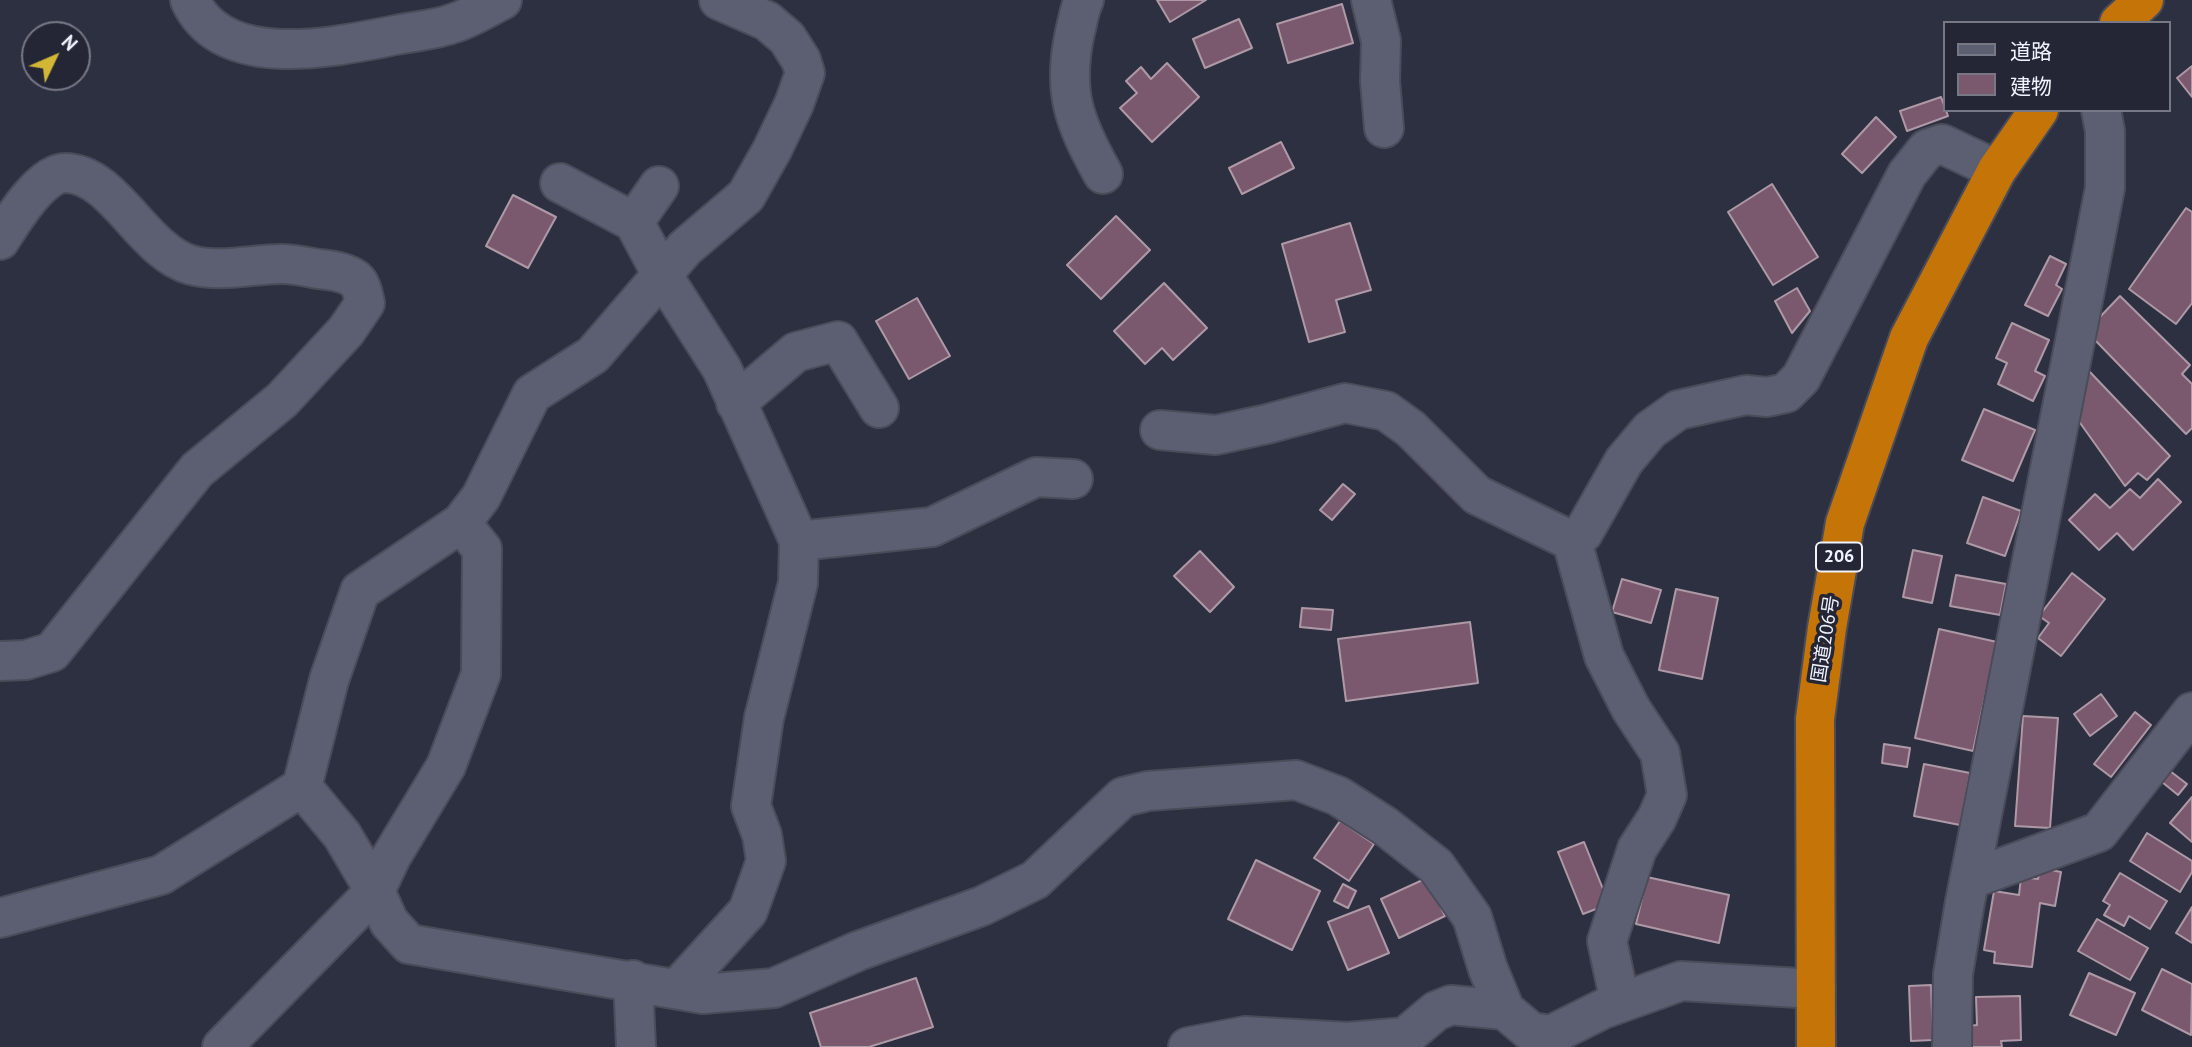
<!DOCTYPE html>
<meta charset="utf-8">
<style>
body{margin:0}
#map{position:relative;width:2192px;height:1047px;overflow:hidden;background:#2d3041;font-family:"PT Sans","Noto Sans JP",sans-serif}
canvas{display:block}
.legend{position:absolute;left:1943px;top:21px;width:228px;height:91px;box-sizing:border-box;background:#242636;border:2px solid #767886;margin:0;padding:9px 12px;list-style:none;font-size:21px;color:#f0f2fd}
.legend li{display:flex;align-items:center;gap:14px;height:35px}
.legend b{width:35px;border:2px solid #767886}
.north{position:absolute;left:21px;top:21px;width:70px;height:70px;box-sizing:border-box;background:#242636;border:2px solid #767886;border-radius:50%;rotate:46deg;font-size:19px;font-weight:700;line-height:28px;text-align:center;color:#f0f2fd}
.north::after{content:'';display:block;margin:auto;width:24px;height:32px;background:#d2b635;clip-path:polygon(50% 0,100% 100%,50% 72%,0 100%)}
</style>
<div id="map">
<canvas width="2192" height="1047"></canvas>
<ul class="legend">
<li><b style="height:9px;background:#5c5f72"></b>道路</li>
<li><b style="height:19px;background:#7a596f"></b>建物</li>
</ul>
<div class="north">N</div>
</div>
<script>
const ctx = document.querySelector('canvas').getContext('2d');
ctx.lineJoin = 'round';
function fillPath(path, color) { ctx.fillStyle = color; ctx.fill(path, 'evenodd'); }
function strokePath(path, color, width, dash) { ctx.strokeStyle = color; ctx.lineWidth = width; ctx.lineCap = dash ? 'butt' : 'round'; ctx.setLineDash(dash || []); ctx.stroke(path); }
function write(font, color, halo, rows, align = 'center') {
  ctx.font = font + ' "PT Sans","Noto Sans JP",sans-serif'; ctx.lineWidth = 7; ctx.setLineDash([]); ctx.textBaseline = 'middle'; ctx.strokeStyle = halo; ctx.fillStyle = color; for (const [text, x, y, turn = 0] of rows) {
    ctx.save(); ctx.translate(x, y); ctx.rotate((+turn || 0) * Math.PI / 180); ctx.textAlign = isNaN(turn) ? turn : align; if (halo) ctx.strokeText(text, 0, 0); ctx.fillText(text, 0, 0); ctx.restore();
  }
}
const building = new Path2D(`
 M 1157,0 L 1206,0 L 1170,22 Z
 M 1342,4 L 1353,43 L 1288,63 L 1277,24 Z
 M 1239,19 L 1252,48 L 1205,68 L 1193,39 Z
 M 1167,63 L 1199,97 L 1152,142 L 1120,108 L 1137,93 L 1126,81 L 1141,67 L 1151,79 Z
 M 2192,66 L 2192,97 L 2177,78 Z
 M 1941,97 L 1948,116 L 1907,131 L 1900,111 Z
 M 1876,117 L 1896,137 L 1862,173 L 1842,154 Z
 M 1281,142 L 1294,168 L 1242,194 L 1229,168 Z
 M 1772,184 L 1818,257 L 1773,285 L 1728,212 Z
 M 513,195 L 556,217 L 528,268 L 486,246 Z
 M 2186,208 L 2192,212 L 2192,303 L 2176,324 L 2129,289 Z
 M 1116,216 L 1150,250 L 1101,299 L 1067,265 Z
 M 1350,223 L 1371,290 L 1336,300 L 1345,332 L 1309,342 L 1282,244 Z
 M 2050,256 L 2066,264 L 2056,285 L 2062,289 L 2048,316 L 2025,305 Z
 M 1164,283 L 1207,328 L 1173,360 L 1162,348 L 1145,364 L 1114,331 Z
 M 1797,288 L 1810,311 L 1792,333 L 1775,301 Z
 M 2120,296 L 2190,365 L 2182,374 L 2192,384 L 2192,428 L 2186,434 L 2094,339 L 2097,320 Z
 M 917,298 L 950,356 L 909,379 L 876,321 Z
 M 2012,323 L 2049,340 L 2035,371 L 2045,376 L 2033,401 L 1998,384 L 2007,363 L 1996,358 Z
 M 2089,371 L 2170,456 L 2147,480 L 2138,473 L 2125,486 L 2078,420 L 2081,380 Z
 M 1984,409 L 2035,430 L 2013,481 L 1962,460 Z
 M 2158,479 L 2181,502 L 2133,550 L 2117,533 L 2099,550 L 2069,520 L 2095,494 L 2110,508 L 2130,489 L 2140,498 Z
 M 1343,484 L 1355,494 L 1332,520 L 1320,510 Z
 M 1983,497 L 2021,511 L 2005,556 L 1967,543 Z
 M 1913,550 L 1942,556 L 1932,603 L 1903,597 Z
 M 1200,551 L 1234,587 L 1210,612 L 1174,576 Z
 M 2072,573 L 2105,599 L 2061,656 L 2038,638 L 2049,623 L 2039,616 Z
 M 1956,575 L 2006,584 L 2000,615 L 1950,606 Z
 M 1622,579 L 1661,590 L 1651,623 L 1612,612 Z
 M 1676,589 L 1718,598 L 1702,679 L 1659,670 Z
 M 1302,608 L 1333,610 L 1331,630 L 1300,627 Z
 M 1470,622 L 1478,683 L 1346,701 L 1338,639 Z
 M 1939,629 L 1997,642 L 1973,751 L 1915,738 Z
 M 2101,694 L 2117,716 L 2090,736 L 2074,714 Z
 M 2135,712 L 2151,725 L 2111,777 L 2094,764 Z
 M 2023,716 L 2058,718 L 2050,828 L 2015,826 Z
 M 1884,744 L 1910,748 L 1907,767 L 1882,763 Z
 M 1924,764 L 1970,773 L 1960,825 L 1914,816 Z
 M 2170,771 L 2187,784 L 2178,795 L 2162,782 Z
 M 2192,797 L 2192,842 L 2170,823 Z
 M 1340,821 L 1374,844 L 1349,881 L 1314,858 Z
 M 2147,833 L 2192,861 L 2192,872 L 2180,892 L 2130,861 Z
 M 1584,842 L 1609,904 L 1583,914 L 1558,852 Z
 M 1256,860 L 1320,891 L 1292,950 L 1228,919 Z
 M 2040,868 L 2061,872 L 2055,906 L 2040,903 L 2032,967 L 1994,963 L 1995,952 L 1984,950 L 1994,891 L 2019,895 L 2021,877 L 2038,879 Z
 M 2120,873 L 2167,901 L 2150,929 L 2129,916 L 2124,926 L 2104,915 L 2110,905 L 2103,901 Z
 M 1647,877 L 1729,895 L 1719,943 L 1636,924 Z
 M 1427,878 L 1445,916 L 1399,938 L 1381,899 Z
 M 1343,884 L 1356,891 L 1348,908 L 1334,901 Z
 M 1369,906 L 1389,953 L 1348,970 L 1328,922 Z
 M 2192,907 L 2192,943 L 2176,933 Z
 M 2097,919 L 2148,948 L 2130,980 L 2078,951 Z
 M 2162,969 L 2192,984 L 2191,1035 L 2142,1010 Z
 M 2089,973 L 2135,993 L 2116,1035 L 2070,1015 Z
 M 916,978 L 933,1027 L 869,1047 L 821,1047 L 810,1013 Z
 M 1931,985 L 1933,1040 L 1911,1041 L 1909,986 Z
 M 2020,996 L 2021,1040 L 2001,1041 L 2002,1047 L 1971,1047 L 1968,1026 L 1977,1025 L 1976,997 Z`);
fillPath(building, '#7a596f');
strokePath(building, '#ae99a6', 2);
const minor = new Path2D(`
 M 190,0 C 223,72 334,47 396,35 C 415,31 436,30 454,23 C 470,18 486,8 502,0
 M 1084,0 C 1079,10 1078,21 1075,32 C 1062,92 1074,122 1103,174
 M 1371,0 L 1381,41 L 1380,81 L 1384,128
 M 560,183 L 634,222 L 661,273 L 722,369 L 799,541 L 798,583 L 764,718 L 751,806 L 762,835 L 766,861 L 748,911 L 677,989
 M 634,222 L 659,186
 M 0,240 C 12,221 41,173 65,173 C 114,173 143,252 191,265 C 221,273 252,264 282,264 C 294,264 307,267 319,269 C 331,270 345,272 355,279 C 362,285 363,295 365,303 L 346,331 L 282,400 L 197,470 L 52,652 L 26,660 L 0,661
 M 736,403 L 796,352 L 838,341 L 879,408
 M 1160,430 L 1216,435 L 1267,424 L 1345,403 L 1386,411 L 1411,429 L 1477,495 L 1572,541
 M 799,541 L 932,527 L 1036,477 L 1073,479
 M 302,787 L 342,835 L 375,891 L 389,922 L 409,944 L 703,994 L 774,988 L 858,951 L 982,906 L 1035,880 L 1123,797 L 1148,791 L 1296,780 L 1338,796 L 1385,826 L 1436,866 L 1472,917 L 1488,969 L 1505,1010 L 1531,1032 L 1551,1035 L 1603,1009 L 1681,981 L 1816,989
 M 1971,879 L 2099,832 L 2192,712
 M 0,918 L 161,875 L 302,787 L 329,680 L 360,591 L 461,523 L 481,497 L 532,394 L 593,355 L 685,248 L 746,196 L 772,150 L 794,104 L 805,73 L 801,60 L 787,38 L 767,21 L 719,0
 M 633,980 L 636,1047
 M 1620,1002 L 1607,941 L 1637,849 L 1657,818 L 1667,795 L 1660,753 L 1631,709 L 1604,656 L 1572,541 L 1583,533 L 1624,461 L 1650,430 L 1678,410 L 1746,395 L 1767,397 L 1786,393 L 1801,378 L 1907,174 L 1927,149 L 1942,144 L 1997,170
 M 222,1047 L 375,891 L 391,857 L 446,766 L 481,674 L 482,549 L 461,523
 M 1188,1047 L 1245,1036 L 1348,1042 L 1405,1037 L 1436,1011 L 1451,1005 L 1505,1010
 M 1952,1047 L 1953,974 L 1965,902 L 2105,188 L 2105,131 L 2101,110`);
const highway = new Path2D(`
 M 2119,23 L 2144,0
 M 1816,1047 L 1815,719 L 1827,628 L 1845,523 L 1909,338 L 1997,170 L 2039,110`);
strokePath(minor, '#4a4c5a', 42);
strokePath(highway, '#4a4c5a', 42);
strokePath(minor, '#5c5f72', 38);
strokePath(highway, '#c57408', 38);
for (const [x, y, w] of [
 [1839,557,46]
]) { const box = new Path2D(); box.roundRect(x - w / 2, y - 14.5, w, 29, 5); ctx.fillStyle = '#242636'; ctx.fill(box); strokePath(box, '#f0f2fd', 2); }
write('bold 18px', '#f0f2fd', null, [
 ["206",1839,557]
]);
write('19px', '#f0f2fd', '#242636', [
 ["国道206号",1826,639,-81]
]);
</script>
